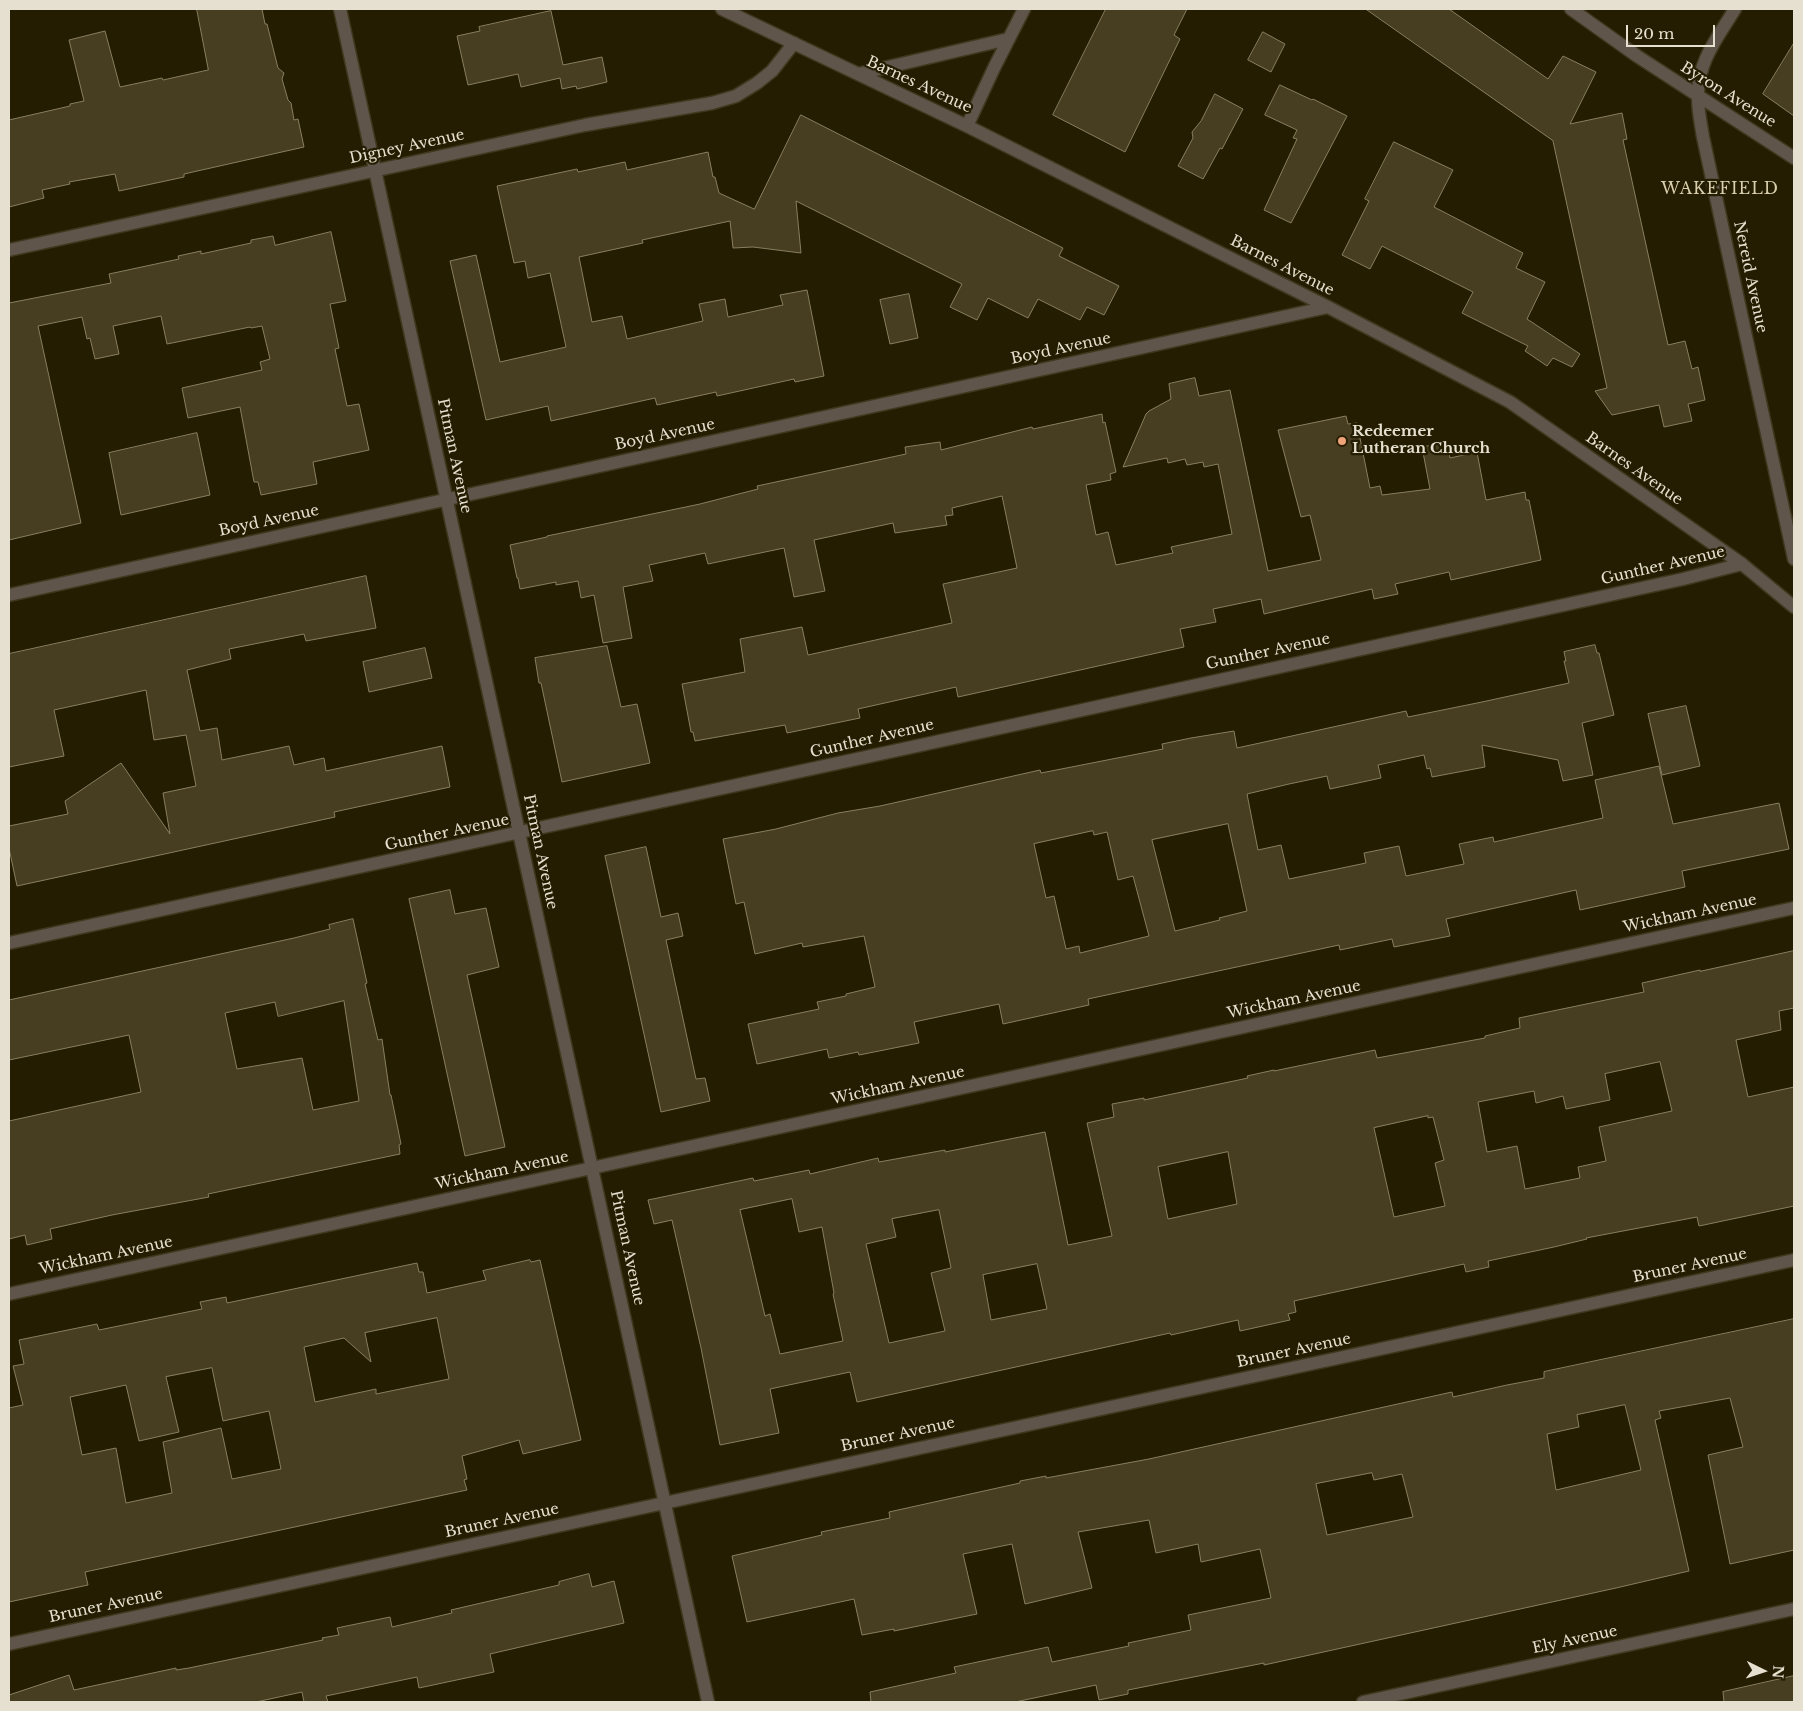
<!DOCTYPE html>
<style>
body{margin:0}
#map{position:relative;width:1803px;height:1711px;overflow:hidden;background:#251d01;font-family:"Libre Baskerville",serif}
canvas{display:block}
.frame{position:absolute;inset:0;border:10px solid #e5e0cf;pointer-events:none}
.north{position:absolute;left:1738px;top:1646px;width:50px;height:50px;-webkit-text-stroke:4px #251d01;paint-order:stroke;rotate:94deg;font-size:14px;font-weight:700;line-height:20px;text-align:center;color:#e5e0cf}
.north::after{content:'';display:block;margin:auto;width:18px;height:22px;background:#e5e0cf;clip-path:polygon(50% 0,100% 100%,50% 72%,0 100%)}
.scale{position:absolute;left:1626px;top:25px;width:89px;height:22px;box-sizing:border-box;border:2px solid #e5e0cf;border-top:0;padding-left:6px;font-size:15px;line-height:18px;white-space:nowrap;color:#e5e0cf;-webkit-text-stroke:4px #251d01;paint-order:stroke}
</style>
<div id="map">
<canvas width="1803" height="1711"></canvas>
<div class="frame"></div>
<div class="north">N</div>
<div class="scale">20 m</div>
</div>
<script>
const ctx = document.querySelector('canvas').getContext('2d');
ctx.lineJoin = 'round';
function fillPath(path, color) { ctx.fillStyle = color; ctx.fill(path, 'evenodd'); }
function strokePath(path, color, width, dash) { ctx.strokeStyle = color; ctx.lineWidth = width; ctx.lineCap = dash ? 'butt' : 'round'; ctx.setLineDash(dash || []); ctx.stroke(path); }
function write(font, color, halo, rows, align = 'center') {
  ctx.font = font + ' "Libre Baskerville",serif'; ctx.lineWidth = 4.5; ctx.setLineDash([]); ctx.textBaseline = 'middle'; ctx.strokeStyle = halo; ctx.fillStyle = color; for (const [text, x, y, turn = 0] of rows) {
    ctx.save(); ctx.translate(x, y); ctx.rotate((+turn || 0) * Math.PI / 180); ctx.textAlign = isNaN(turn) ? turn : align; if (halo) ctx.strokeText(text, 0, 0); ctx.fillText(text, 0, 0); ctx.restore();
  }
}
const building = new Path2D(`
 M 197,9 L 262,9 L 265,24 L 267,24 L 278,68 L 284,73 L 282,79 L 288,100 L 291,103 L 294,120 L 298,119 L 304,147 L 184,174 L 184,177 L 119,191 L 115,174 L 69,182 L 70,184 L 42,190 L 44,198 L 9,207 L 9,120 L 70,106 L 70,104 L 84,101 L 69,40 L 105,31 L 120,87 L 162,78 L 163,80 L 208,70 Z
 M 1106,9 L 1187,9 L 1174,35 L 1180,39 L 1125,152 L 1053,115 Z
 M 1366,9 L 1449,9 L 1548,79 L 1563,56 L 1596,72 L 1570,124 L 1622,113 L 1627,139 L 1623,140 L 1668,345 L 1685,341 L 1692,369 L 1698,367 L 1705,400 L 1688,404 L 1692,421 L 1664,427 L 1659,405 L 1612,415 L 1595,391 L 1607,388 L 1553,141 Z
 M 551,11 L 563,65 L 602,57 L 607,82 L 577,89 L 576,86 L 562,89 L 560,78 L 521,87 L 518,74 L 468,85 L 457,36 L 480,31 L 479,27 Z
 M 1263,32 L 1285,44 L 1271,72 L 1248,60 Z
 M 1794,43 L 1794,116 L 1763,94 Z
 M 1280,85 L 1312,100 L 1313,99 L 1347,116 L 1291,223 L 1264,210 L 1297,139 L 1293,138 L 1297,130 L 1265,115 Z
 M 1215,94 L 1243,109 L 1222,149 L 1220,148 L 1203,179 L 1178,166 L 1193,138 L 1192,132 L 1201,121 Z
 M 801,115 L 1063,248 L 1059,256 L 1119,286 L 1104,315 L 1087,307 L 1080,320 L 1038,299 L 1028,318 L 988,298 L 977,320 L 950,307 L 962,284 L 796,201 L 801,253 L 753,247 L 733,248 L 730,221 L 642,240 L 643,243 L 579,257 L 592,322 L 622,316 L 627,339 L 703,321 L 699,304 L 725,299 L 728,317 L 783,305 L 780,295 L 807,290 L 824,376 L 795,382 L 794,379 L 717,396 L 716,392 L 657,405 L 655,398 L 551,421 L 548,406 L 486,420 L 450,261 L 476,255 L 500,362 L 566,347 L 550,273 L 528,278 L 525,261 L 514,263 L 497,186 L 577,169 L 578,172 L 625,162 L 627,170 L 708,152 L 713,177 L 715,177 L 719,193 L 754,209 Z
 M 1394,142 L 1453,170 L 1434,207 L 1523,253 L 1516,268 L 1545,282 L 1527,319 L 1580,354 L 1572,367 L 1553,358 L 1547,366 L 1525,351 L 1528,346 L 1462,313 L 1473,292 L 1382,246 L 1370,269 L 1342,255 L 1369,201 L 1365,199 Z
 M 331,232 L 346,301 L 330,304 L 339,348 L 335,349 L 347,406 L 359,404 L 369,450 L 313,462 L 317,484 L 261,495 L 258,482 L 254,482 L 240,407 L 188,418 L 182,388 L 262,370 L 260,362 L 270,359 L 262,326 L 251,328 L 250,327 L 167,344 L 161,316 L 113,326 L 119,354 L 95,359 L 90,338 L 87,339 L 82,317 L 38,326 L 81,523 L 9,540 L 9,303 L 111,283 L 109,274 L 179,259 L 178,256 L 201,251 L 201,254 L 251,243 L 251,240 L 273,236 L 275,245 Z
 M 909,294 L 918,338 L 890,344 L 880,300 Z
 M 1195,378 L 1199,396 L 1230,390 L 1268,571 L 1321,560 L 1310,515 L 1301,517 L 1278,430 L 1346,416 L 1348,424 L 1357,423 L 1370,488 L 1380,486 L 1382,495 L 1430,489 L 1422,447 L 1447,442 L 1450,458 L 1477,452 L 1486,500 L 1525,492 L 1526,500 L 1529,500 L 1541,560 L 1451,580 L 1449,572 L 1395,584 L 1398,594 L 1374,599 L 1372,589 L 1264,614 L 1261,599 L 1213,609 L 1216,622 L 1180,629 L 1184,647 L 958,697 L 956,687 L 858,709 L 860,718 L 787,733 L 785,725 L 695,741 L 693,732 L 691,732 L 682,684 L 745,672 L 740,639 L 802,627 L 808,655 L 952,623 L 943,584 L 1017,568 L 1002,496 L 952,508 L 953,515 L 945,516 L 947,525 L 895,533 L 893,523 L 814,540 L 825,591 L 794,597 L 784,548 L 708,564 L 705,553 L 649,565 L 653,581 L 623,587 L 632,638 L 603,643 L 594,595 L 581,598 L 578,581 L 556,585 L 556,582 L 520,589 L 518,578 L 517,578 L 510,545 L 547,537 L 547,536 L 700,504 L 758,489 L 757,486 L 906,454 L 905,447 L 940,442 L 941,450 L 1032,427 L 1033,429 L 1102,414 L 1103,423 L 1105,422 L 1116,472 L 1110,474 L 1111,480 L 1086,485 L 1096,535 L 1108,532 L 1116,565 L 1173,553 L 1171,547 L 1232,534 L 1218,464 L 1204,467 L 1203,462 L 1187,465 L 1185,459 L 1168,463 L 1167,458 L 1123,467 L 1146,414 L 1149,411 L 1171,399 L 1169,384 Z
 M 197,433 L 210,495 L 121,515 L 109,453 Z
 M 366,576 L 376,628 L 306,641 L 304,634 L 229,649 L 231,659 L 187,670 L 200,731 L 217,728 L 222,760 L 289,746 L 294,765 L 324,758 L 326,771 L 442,746 L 450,787 L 334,812 L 335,817 L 17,886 L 9,848 L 9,826 L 68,814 L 65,801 L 121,763 L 170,834 L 163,793 L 196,786 L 186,735 L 154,740 L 146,690 L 54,710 L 64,756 L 9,767 L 9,654 Z
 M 1595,645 L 1597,653 L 1599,653 L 1614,715 L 1582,723 L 1593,775 L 1563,781 L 1558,760 L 1482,745 L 1485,767 L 1432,777 L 1430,768 L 1427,769 L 1424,755 L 1378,765 L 1381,778 L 1330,789 L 1327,776 L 1289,784 L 1247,794 L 1258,850 L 1281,845 L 1289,879 L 1366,863 L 1364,853 L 1399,846 L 1406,876 L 1464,864 L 1459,844 L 1493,837 L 1494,842 L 1603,818 L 1595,780 L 1659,766 L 1673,824 L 1779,803 L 1789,849 L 1682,871 L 1685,887 L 1580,910 L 1576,890 L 1446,919 L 1450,936 L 1394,947 L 1392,939 L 1340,950 L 1339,945 L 1088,999 L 1089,1005 L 1003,1024 L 999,1004 L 914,1022 L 919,1043 L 859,1055 L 858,1052 L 829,1058 L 827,1049 L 757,1064 L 748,1024 L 819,1009 L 817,1002 L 846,996 L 846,994 L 875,987 L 864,936 L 803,947 L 802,943 L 755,954 L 744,902 L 736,904 L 723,839 L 776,829 L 838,813 L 880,806 L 1040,770 L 1041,773 L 1163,749 L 1162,744 L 1191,738 L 1234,731 L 1237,748 L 1406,711 L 1408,717 L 1482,702 L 1569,683 L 1564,661 L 1566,661 L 1564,652 ZM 1228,824 L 1247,911 L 1219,918 L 1220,920 L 1175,931 L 1152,840 ZM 1093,831 L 1094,835 L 1107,832 L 1118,880 L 1133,876 L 1149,936 L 1080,953 L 1079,946 L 1066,949 L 1054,896 L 1046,898 L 1034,844 Z
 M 607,646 L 621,707 L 637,704 L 650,763 L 562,782 L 541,683 L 539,683 L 535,658 Z
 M 425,648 L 432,678 L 369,692 L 363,662 Z
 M 1686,706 L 1700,766 L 1662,775 L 1648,714 Z
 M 646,847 L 661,917 L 678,913 L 683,936 L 666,940 L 696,1079 L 705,1078 L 710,1101 L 661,1112 L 605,856 Z
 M 450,890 L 455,914 L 486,908 L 499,967 L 467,975 L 505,1147 L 465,1156 L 409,899 Z
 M 353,919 L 367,983 L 365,984 L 378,1040 L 382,1039 L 390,1095 L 391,1095 L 401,1144 L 399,1145 L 400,1154 L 208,1194 L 209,1197 L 112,1215 L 50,1229 L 52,1239 L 27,1245 L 25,1235 L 9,1239 L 9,1121 L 141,1092 L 129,1035 L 9,1060 L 9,1000 L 294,938 L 330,929 L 329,925 ZM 344,1001 L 359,1101 L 313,1110 L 302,1058 L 237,1069 L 225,1013 L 275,1002 L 278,1016 Z
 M 1794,951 L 1794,1008 L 1779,1011 L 1781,1030 L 1736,1040 L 1748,1097 L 1794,1087 L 1794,1206 L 1699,1226 L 1697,1217 L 1586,1238 L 1587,1239 L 1554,1247 L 1488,1261 L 1489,1267 L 1466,1272 L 1464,1264 L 1294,1301 L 1296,1312 L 1288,1314 L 1290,1320 L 1240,1331 L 1238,1320 L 1171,1335 L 1170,1333 L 857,1402 L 850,1372 L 770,1389 L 779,1433 L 720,1445 L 701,1348 L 672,1220 L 654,1224 L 648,1200 L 753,1178 L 754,1181 L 809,1170 L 810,1174 L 878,1158 L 879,1162 L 945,1150 L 945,1152 L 1045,1132 L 1068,1245 L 1112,1236 L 1087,1123 L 1114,1117 L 1112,1104 L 1144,1098 L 1144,1100 L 1248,1078 L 1247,1076 L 1274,1070 L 1274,1071 L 1375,1050 L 1377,1058 L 1485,1038 L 1485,1036 L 1520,1028 L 1519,1018 L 1644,992 L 1642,983 L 1700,970 L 1700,971 ZM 1660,1062 L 1672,1111 L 1599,1127 L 1606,1161 L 1578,1167 L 1580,1178 L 1525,1189 L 1517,1146 L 1487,1152 L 1478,1102 L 1534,1091 L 1536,1103 L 1563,1096 L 1566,1109 L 1610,1100 L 1605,1074 ZM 1428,1116 L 1428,1118 L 1433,1117 L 1444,1160 L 1435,1163 L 1445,1206 L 1394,1217 L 1374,1128 ZM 1228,1152 L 1237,1204 L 1168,1219 L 1158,1167 ZM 792,1199 L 799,1232 L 822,1227 L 834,1293 L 833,1294 L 843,1341 L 780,1354 L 770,1314 L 765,1316 L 740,1210 ZM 939,1210 L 951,1268 L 931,1273 L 945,1331 L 889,1343 L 866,1244 L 896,1237 L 892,1219 ZM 1037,1264 L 1047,1309 L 991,1320 L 983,1275 Z
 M 530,1260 L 531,1262 L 540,1260 L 581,1440 L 523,1454 L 519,1440 L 462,1456 L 467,1479 L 464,1480 L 467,1490 L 85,1572 L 88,1585 L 9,1602 L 9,1408 L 23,1405 L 13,1366 L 24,1364 L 19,1340 L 97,1324 L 99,1330 L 202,1309 L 200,1302 L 226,1297 L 227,1303 L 417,1263 L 419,1272 L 423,1272 L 427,1293 L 486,1280 L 483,1271 ZM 437,1318 L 449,1379 L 376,1394 L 376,1389 L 315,1402 L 304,1347 L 344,1338 L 371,1362 L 365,1333 ZM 212,1368 L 223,1421 L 269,1411 L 281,1469 L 232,1479 L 221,1428 L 163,1442 L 172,1493 L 126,1503 L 116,1448 L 82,1455 L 70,1397 L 126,1385 L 139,1441 L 179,1432 L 166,1377 Z
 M 1794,1319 L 1794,1550 L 1730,1564 L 1708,1455 L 1743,1447 L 1730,1398 L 1659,1411 L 1661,1418 L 1655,1420 L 1689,1571 L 1616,1588 L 1264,1665 L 1264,1663 L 1128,1690 L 1128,1694 L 1099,1700 L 1096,1685 L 1015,1702 L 871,1702 L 870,1692 L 956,1673 L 954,1667 L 1048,1647 L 1052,1662 L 1129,1646 L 1128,1643 L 1191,1630 L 1188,1615 L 1271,1598 L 1260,1549 L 1201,1562 L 1198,1544 L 1156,1553 L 1149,1520 L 1078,1532 L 1092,1588 L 1025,1604 L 1012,1544 L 963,1554 L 977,1614 L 894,1631 L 894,1629 L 862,1635 L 854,1599 L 747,1622 L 732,1556 L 822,1535 L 821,1532 L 890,1518 L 889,1512 L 1020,1483 L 1020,1481 L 1046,1476 L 1046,1478 L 1149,1459 L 1452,1392 L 1453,1397 L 1507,1385 L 1544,1378 L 1544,1372 ZM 1625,1405 L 1641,1470 L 1556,1490 L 1547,1434 L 1579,1427 L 1577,1415 ZM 1372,1473 L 1374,1480 L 1402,1474 L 1413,1517 L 1327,1535 L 1316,1484 Z
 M 589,1574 L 592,1587 L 614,1581 L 624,1623 L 490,1654 L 494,1672 L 419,1688 L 417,1677 L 326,1696 L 328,1702 L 304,1702 L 302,1692 L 256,1702 L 9,1702 L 9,1695 L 69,1675 L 74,1690 L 176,1668 L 176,1670 L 189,1668 L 323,1640 L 322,1638 L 339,1635 L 337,1628 L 390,1617 L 392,1627 L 452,1613 L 451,1610 L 559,1585 L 559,1582 Z
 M 1794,1676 L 1794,1702 L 1724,1702 L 1723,1692 Z`);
fillPath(building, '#473e21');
strokePath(building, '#887e5f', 1);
const minor = new Path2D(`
 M 340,9 L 708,1702
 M 722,9 L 967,126 L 1328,307 L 1510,402 L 1742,564 L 1794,607
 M 1571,9 L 1637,56 L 1794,158
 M 1735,9 C 1721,32 1703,55 1699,82 C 1696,101 1700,119 1703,137 L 1794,559
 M 858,74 L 1008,39
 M 967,126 L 994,68 L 1024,9
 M 9,250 L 585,125 L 712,103 L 736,96 L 757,83 L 772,71 L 794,43
 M 9,595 L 1328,307
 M 9,943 C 567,824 1125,700 1683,579 L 1742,564
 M 9,1294 L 1794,908
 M 9,1644 L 1794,1260
 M 1363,1702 L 1794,1609`);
strokePath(minor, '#40381e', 15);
strokePath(minor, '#5f554b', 12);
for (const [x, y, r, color] of [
 [1342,441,5,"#efa378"]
]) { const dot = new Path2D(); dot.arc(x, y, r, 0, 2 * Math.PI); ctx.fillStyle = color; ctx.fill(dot); strokePath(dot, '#251d01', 2); }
write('15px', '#e5e0cf', '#251d01', [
 ["Barnes Avenue",919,85,25],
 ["Byron Avenue",1728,95,32],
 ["Digney Avenue",407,147,-12],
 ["Barnes Avenue",1282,266,27],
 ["Nereid Avenue",1750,277,78],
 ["Boyd Avenue",1061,349,-12],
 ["Boyd Avenue",665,435,-12],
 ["Pitman Avenue",454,456,78],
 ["Barnes Avenue",1634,469,35],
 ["Boyd Avenue",269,521,-12],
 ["Gunther Avenue",1663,566,-13],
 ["Gunther Avenue",1268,652,-12],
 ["Gunther Avenue",872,739,-13],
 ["Gunther Avenue",447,833,-12],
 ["Pitman Avenue",540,852,78],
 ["Wickham Avenue",1690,914,-12],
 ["Wickham Avenue",1294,1000,-12],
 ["Wickham Avenue",898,1086,-12],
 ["Wickham Avenue",502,1171,-12],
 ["Pitman Avenue",627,1248,78],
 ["Wickham Avenue",106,1256,-12],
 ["Bruner Avenue",1690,1266,-12],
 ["Bruner Avenue",1294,1351,-12],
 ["Bruner Avenue",898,1435,-12],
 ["Bruner Avenue",502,1521,-12],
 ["Bruner Avenue",106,1606,-12],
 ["Ely Avenue",1575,1640,-12]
]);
write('bold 15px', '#e5e0cf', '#251d01', [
 ["Redeemer",1352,432],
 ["Lutheran Church",1352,449]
], 'left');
ctx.letterSpacing = '1px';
write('16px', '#d9cfae', '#251d01', [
 ["WAKEFIELD",1720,189]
]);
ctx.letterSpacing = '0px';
</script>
